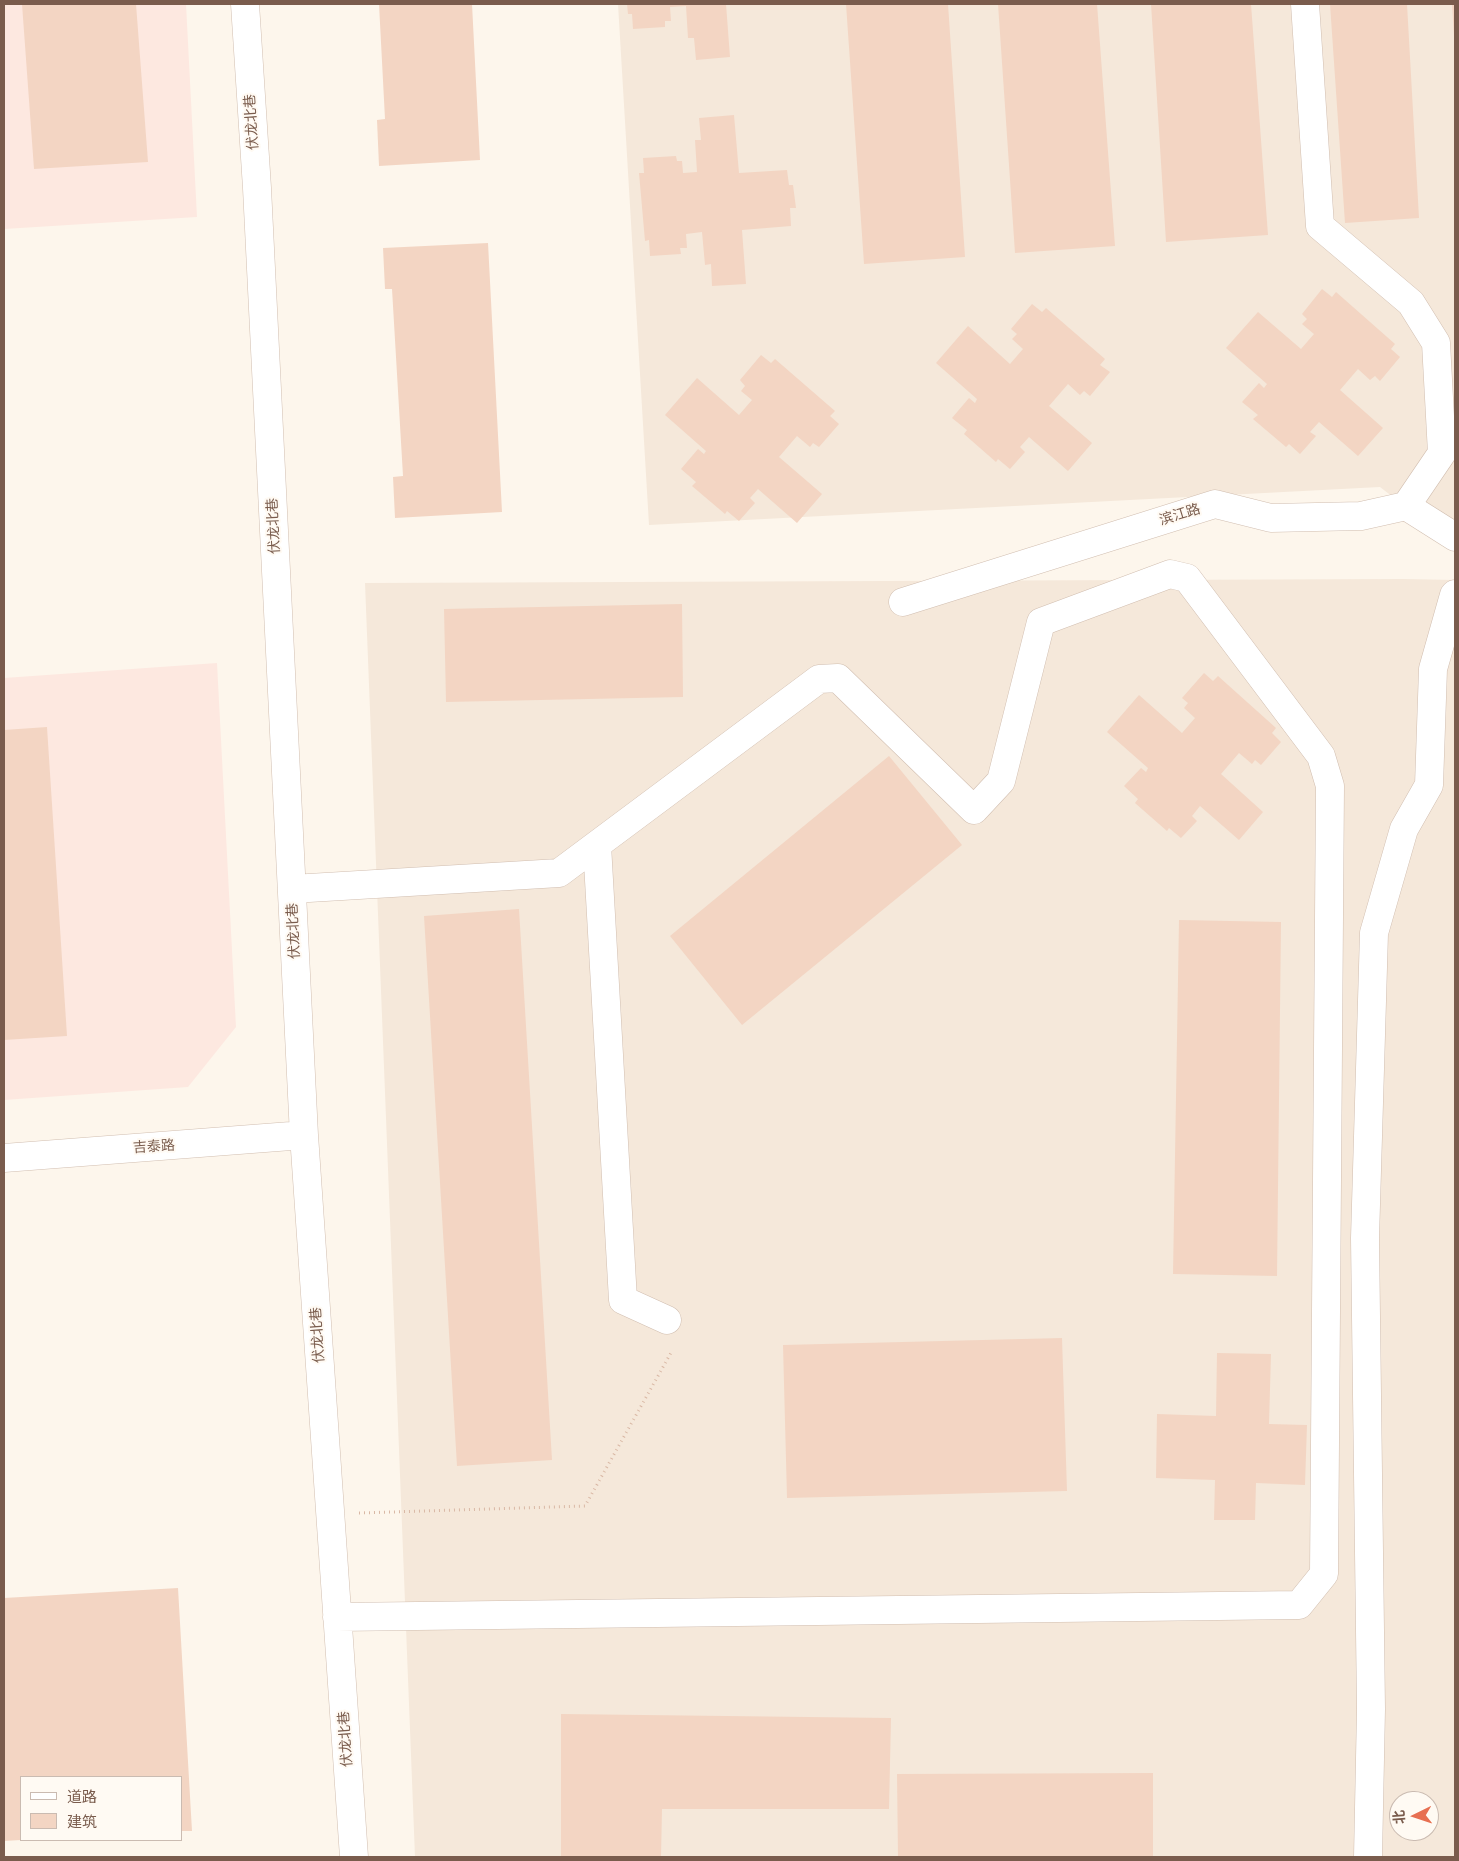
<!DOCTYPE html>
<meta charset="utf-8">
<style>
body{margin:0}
#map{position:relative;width:1459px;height:1861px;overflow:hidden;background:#fdf6ec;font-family:"Fira Sans Condensed","Noto Sans SC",sans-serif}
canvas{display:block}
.frame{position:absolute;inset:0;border:5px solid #7a5c4d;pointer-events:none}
.legend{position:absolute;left:20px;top:1776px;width:162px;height:65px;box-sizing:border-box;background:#fffaf3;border:1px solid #cabbb1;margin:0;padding:6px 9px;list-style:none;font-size:15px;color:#7a5c4d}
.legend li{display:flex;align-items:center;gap:10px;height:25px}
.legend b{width:25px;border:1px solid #cabbb1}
.north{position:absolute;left:1389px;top:1791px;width:50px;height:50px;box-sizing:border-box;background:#fffaf3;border:1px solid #cabbb1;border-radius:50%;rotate:266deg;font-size:14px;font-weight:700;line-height:20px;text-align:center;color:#7a5c4d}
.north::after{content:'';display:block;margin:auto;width:18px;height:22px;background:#e76f51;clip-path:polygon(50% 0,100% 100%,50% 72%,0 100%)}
</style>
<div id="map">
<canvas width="1459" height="1861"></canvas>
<div class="frame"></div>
<ul class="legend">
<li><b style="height:6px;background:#fff"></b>道路</li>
<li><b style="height:14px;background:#f3d5c3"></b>建筑</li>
</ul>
<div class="north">北</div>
</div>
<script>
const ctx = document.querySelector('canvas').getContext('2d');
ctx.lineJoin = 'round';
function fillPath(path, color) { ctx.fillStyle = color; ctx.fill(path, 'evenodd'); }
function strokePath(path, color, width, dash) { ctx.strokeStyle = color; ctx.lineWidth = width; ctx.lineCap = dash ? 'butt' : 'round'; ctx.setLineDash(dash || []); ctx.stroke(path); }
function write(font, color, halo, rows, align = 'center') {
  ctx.font = font + ' "Fira Sans Condensed","Noto Sans SC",sans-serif'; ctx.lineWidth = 4; ctx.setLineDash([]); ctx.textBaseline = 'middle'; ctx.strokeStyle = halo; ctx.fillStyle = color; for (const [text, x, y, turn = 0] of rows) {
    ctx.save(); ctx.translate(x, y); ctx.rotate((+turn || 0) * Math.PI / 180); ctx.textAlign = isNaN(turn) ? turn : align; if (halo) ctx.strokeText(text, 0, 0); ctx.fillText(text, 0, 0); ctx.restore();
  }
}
fillPath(new Path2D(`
 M 618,4 L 1455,4 L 1455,545 L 1380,487 L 649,525 Z
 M 1403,579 L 1455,580 L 1455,1857 L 415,1857 L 365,583 ZM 1399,1801 L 1429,1801 L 1429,1831 L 1399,1831 Z`), '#f5e8da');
fillPath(new Path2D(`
 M 4,4 L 186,4 L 197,217 L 4,229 Z
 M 217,663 L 236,1027 L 188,1087 L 4,1100 L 4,678 Z`), '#fde8e0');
fillPath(new Path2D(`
 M 22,4 L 136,4 L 148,162 L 34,169 Z
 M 379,4 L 472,4 L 480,160 L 379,166 L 377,120 L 385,119 Z
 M 627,4 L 726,4 L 730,57 L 696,60 L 694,38 L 688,38 L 686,6 L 670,7 L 671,21 L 665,21 L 665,27 L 633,29 L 632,14 L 628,14 Z
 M 846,4 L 948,4 L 965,257 L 864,264 Z
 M 998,4 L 1097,4 L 1115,246 L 1015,253 Z
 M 1151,4 L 1251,4 L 1268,235 L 1166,242 Z
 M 1330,4 L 1407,4 L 1419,218 L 1345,223 Z
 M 1452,4 L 1455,4 L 1455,36 L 1454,36 Z
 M 734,115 L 739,173 L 787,170 L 789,185 L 793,185 L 796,208 L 790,208 L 791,226 L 742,230 L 746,284 L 712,286 L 711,264 L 705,265 L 702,232 L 686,234 L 687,248 L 680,248 L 681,254 L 650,256 L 649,240 L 645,241 L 639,173 L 644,173 L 643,158 L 676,156 L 677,161 L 682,161 L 683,173 L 697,172 L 695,140 L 701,140 L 699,118 Z
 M 488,243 L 502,512 L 395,518 L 393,477 L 403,476 L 392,289 L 385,289 L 383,248 Z
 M 1322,289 L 1332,297 L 1336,292 L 1395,344 L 1391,349 L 1400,357 L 1380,381 L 1375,376 L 1370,380 L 1358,369 L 1340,390 L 1383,428 L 1358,456 L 1319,422 L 1310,432 L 1316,436 L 1300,454 L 1289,444 L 1286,447 L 1253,419 L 1258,415 L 1242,402 L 1259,383 L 1264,388 L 1267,384 L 1226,348 L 1258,312 L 1301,349 L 1314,334 L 1302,324 L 1307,319 L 1302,314 Z
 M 1032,304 L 1042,312 L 1046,308 L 1105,359 L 1100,365 L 1110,372 L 1090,396 L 1084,391 L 1080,395 L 1068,384 L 1049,406 L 1092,443 L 1068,471 L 1029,437 L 1020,447 L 1025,452 L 1010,469 L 998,459 L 996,462 L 964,434 L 967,430 L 952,418 L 969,398 L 975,403 L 977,399 L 936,363 L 968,326 L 1010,364 L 1023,349 L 1012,339 L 1017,334 L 1011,329 Z
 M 761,355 L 771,363 L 775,359 L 835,411 L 830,416 L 839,424 L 819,447 L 813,443 L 810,447 L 797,436 L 779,457 L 822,494 L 797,523 L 758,489 L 750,498 L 755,503 L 739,521 L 727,511 L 725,514 L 692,486 L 696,482 L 681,469 L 698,449 L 704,454 L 706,451 L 665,415 L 697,378 L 739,415 L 752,400 L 741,391 L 745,386 L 740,380 Z
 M 682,604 L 683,697 L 446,702 L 444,609 Z
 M 1204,673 L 1213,681 L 1218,676 L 1276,728 L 1272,733 L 1281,742 L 1261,765 L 1255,760 L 1252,764 L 1239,753 L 1221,774 L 1263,812 L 1239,840 L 1200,806 L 1192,816 L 1197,821 L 1181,838 L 1169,828 L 1167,831 L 1135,803 L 1138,799 L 1124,786 L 1141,768 L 1146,772 L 1148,768 L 1107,732 L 1139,695 L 1182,733 L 1195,718 L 1184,708 L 1188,703 L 1182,698 Z
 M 47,727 L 67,1036 L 4,1040 L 4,730 Z
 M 889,756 L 962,845 L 742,1025 L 670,936 Z
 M 519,909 L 552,1460 L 457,1466 L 424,916 Z
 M 1179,920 L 1281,922 L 1277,1276 L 1173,1274 Z
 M 1062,1338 L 1067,1491 L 787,1498 L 783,1345 Z
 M 1217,1353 L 1271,1354 L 1269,1424 L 1307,1425 L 1305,1485 L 1256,1483 L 1255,1520 L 1214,1520 L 1215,1480 L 1156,1478 L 1157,1414 L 1216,1416 Z
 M 178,1588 L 192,1831 L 181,1831 L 181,1777 L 21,1777 L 21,1840 L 4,1841 L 4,1598 Z
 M 561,1714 L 891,1718 L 889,1809 L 662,1809 L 661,1857 L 561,1857 Z
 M 1153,1773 L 1153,1857 L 898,1857 L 897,1774 Z`), '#f3d5c3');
const minor = new Path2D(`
 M 245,4 L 257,188 L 304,1135 L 354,1857
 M 1305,4 L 1320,226 L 1411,303 L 1436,343 L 1442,453 L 1406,506
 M 903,602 L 1215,504 L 1271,518 L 1361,516 L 1406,506 L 1455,537
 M 597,845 L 623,1300 L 667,1320
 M 292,889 L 559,873 L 819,679 L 838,678 L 974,810 L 1001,781 L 1041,622 L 1170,574 L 1187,578 L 1321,756 L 1330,786 L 1324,1574 L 1299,1605 L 337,1617
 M 4,1158 L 304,1135
 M 1368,1857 L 1371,1709 L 1365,1238 L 1374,933 L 1404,829 L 1429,785 L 1433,669 L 1454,595 L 1455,594`);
strokePath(minor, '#d1beb0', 29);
strokePath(new Path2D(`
 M 359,1513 L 585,1506 L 672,1351`), '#d9b8a5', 3, [1, 4]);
strokePath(minor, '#fff', 28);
write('14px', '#7a5c4d', '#fffaf3', [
 ["伏龙北巷",252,122,-94],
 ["滨江路",1180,515,-17],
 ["伏龙北巷",274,526,-93],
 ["伏龙北巷",294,931,-93],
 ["吉泰路",154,1147,-4],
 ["伏龙北巷",318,1335,-94],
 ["伏龙北巷",346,1739,-94]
]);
</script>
